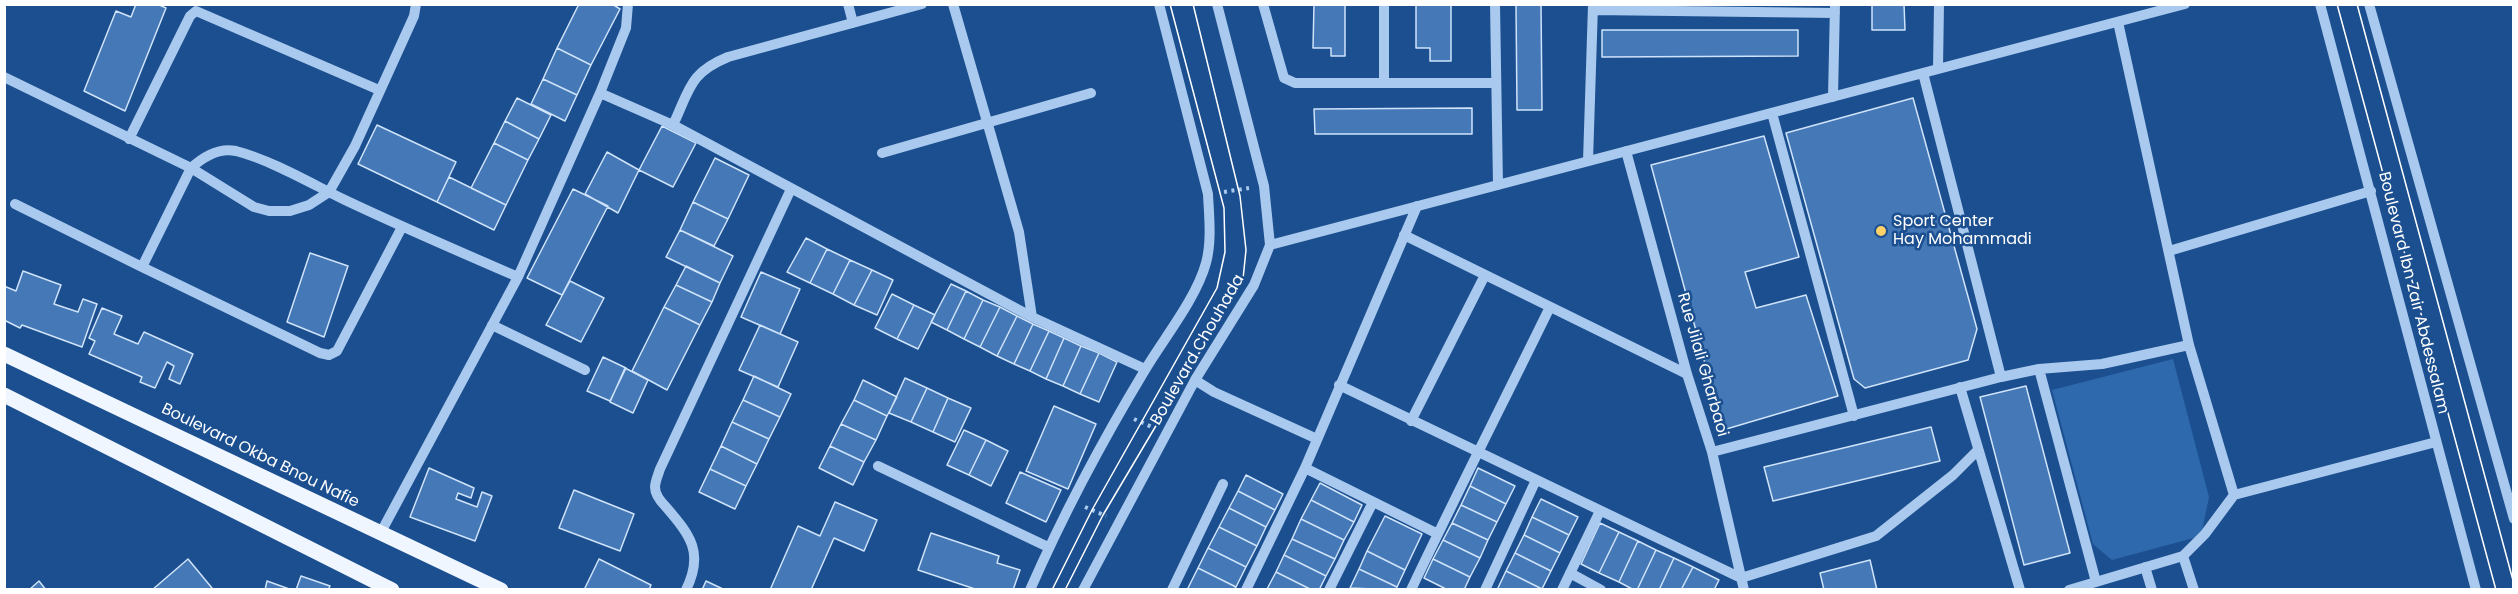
<!DOCTYPE html>
<style>
body{margin:0}
#map{position:relative;width:2518px;height:594px;overflow:hidden;background:#1b4f8f;font-family:Poppins,sans-serif}
canvas{display:block}
.frame{position:absolute;inset:0;border:6px solid #fff;pointer-events:none}
</style>
<div id="map">
<canvas width="2518" height="594"></canvas>
<div class="frame"></div>
</div>
<script>
const ctx = document.querySelector('canvas').getContext('2d');
ctx.lineJoin = 'round';
function fillPath(path, color) { ctx.fillStyle = color; ctx.fill(path, 'evenodd'); }
function strokePath(path, color, width, dash) { ctx.strokeStyle = color; ctx.lineWidth = width; ctx.lineCap = dash ? 'butt' : 'round'; ctx.setLineDash(dash || []); ctx.stroke(path); }
function write(font, color, halo, rows, align = 'center') {
  ctx.font = font + ' Poppins,sans-serif'; ctx.lineWidth = 5; ctx.setLineDash([]); ctx.textBaseline = 'middle'; ctx.strokeStyle = halo; ctx.fillStyle = color; for (const [text, x, y, turn = 0] of rows) {
    ctx.save(); ctx.translate(x, y); ctx.rotate((+turn || 0) * Math.PI / 180); ctx.textAlign = isNaN(turn) ? turn : align; if (halo) ctx.strokeText(text, 0, 0); ctx.fillText(text, 0, 0); ctx.restore();
  }
}
fillPath(new Path2D(`
 M 2173,359 L 2209,497 L 2201,536 L 2112,560 L 2093,544 L 2052,390 Z`), '#2e69ad');
const building = new Path2D(`
 M 136,4 L 157,4 L 166,8 L 125,111 L 84,91 L 116,11 L 131,17 Z
 M 579,4 L 612,4 L 620,9 L 591,65 L 557,48 Z
 M 1314,4 L 1345,4 L 1345,56 L 1331,56 L 1331,48 L 1313,48 Z
 M 1416,4 L 1451,4 L 1451,61 L 1430,61 L 1430,48 L 1416,48 Z
 M 1516,4 L 1541,4 L 1542,110 L 1517,110 Z
 M 1872,4 L 1904,4 L 1905,30 L 1872,30 Z
 M 1602,30 L 1798,30 L 1798,56 L 1602,57 Z
 M 557,48 L 591,65 L 577,95 L 543,79 Z
 M 543,79 L 577,95 L 565,121 L 531,104 Z
 M 517,98 L 551,115 L 539,139 L 505,121 Z
 M 1913,98 L 1977,329 L 1968,360 L 1865,388 L 1854,379 L 1786,133 Z
 M 1472,108 L 1472,134 L 1315,134 L 1314,109 Z
 M 505,121 L 539,139 L 528,160 L 494,143 Z
 M 377,125 L 456,162 L 437,202 L 358,164 Z
 M 662,126 L 696,143 L 673,187 L 639,170 Z
 M 1764,136 L 1799,257 L 1745,272 L 1756,308 L 1806,295 L 1838,396 L 1723,430 L 1651,165 Z
 M 494,143 L 528,160 L 506,205 L 471,188 Z
 M 607,152 L 639,170 L 618,213 L 585,194 Z
 M 715,158 L 749,175 L 728,219 L 693,202 Z
 M 449,177 L 506,205 L 494,230 L 437,202 Z
 M 573,189 L 608,206 L 562,295 L 527,278 Z
 M 693,202 L 728,219 L 714,246 L 680,230 Z
 M 680,230 L 733,256 L 720,283 L 666,257 Z
 M 806,238 L 827,249 L 810,283 L 787,272 Z
 M 827,249 L 850,260 L 833,294 L 810,283 Z
 M 310,253 L 348,266 L 324,337 L 287,322 Z
 M 850,260 L 872,270 L 854,305 L 833,294 Z
 M 686,266 L 720,283 L 712,302 L 676,285 Z
 M 872,270 L 893,280 L 877,315 L 854,305 Z
 M 23,271 L 61,285 L 54,304 L 78,312 L 83,299 L 97,304 L 82,347 L 22,325 L 20,328 L 4,320 L 4,286 L 16,291 Z
 M 761,272 L 800,289 L 780,334 L 741,317 Z
 M 570,281 L 604,298 L 581,342 L 546,325 Z
 M 951,284 L 966,291 L 947,330 L 931,322 Z
 M 676,285 L 712,302 L 700,325 L 664,307 Z
 M 966,291 L 983,300 L 964,339 L 947,330 Z
 M 892,294 L 914,305 L 897,339 L 875,328 Z
 M 983,300 L 1000,307 L 980,347 L 964,339 Z
 M 914,305 L 935,315 L 918,349 L 897,339 Z
 M 664,307 L 700,325 L 667,390 L 632,371 Z
 M 1000,307 L 1017,316 L 997,356 L 980,347 Z
 M 102,308 L 122,316 L 114,334 L 138,344 L 144,332 L 193,354 L 180,384 L 169,379 L 174,366 L 167,362 L 155,388 L 140,382 L 142,377 L 89,354 L 95,341 L 89,338 Z
 M 1017,316 L 1033,324 L 1014,364 L 997,356 Z
 M 1033,324 L 1049,331 L 1030,371 L 1014,364 Z
 M 760,325 L 798,342 L 778,387 L 739,370 Z
 M 1049,331 L 1064,338 L 1046,379 L 1030,371 Z
 M 1064,338 L 1081,346 L 1063,386 L 1046,379 Z
 M 1081,346 L 1099,353 L 1080,394 L 1063,386 Z
 M 1099,353 L 1117,362 L 1099,402 L 1080,394 Z
 M 603,357 L 626,368 L 610,401 L 587,391 Z
 M 625,368 L 648,380 L 633,413 L 610,402 Z
 M 754,376 L 791,394 L 780,417 L 743,400 Z
 M 905,378 L 927,388 L 911,422 L 889,413 Z
 M 863,380 L 897,397 L 887,416 L 854,400 Z
 M 2026,386 L 2070,553 L 2024,565 L 1980,397 Z
 M 927,388 L 948,398 L 933,432 L 911,422 Z
 M 948,398 L 971,408 L 955,442 L 933,432 Z
 M 743,400 L 780,417 L 769,439 L 732,422 Z
 M 854,400 L 887,416 L 876,440 L 841,424 Z
 M 1054,406 L 1096,424 L 1068,489 L 1026,471 Z
 M 732,422 L 769,439 L 757,464 L 721,446 Z
 M 841,424 L 876,440 L 864,462 L 830,446 Z
 M 1931,427 L 1940,461 L 1773,501 L 1764,467 Z
 M 964,430 L 986,440 L 969,475 L 947,465 Z
 M 986,440 L 1008,451 L 991,486 L 969,475 Z
 M 721,446 L 757,464 L 746,486 L 710,469 Z
 M 830,446 L 864,462 L 853,485 L 819,468 Z
 M 429,468 L 474,488 L 471,498 L 458,493 L 456,499 L 477,507 L 482,492 L 492,496 L 475,541 L 410,517 Z
 M 1478,468 L 1515,486 L 1506,504 L 1470,486 Z
 M 710,469 L 746,486 L 735,509 L 699,492 Z
 M 1020,472 L 1061,490 L 1046,522 L 1006,503 Z
 M 1246,475 L 1283,494 L 1275,510 L 1238,491 Z
 M 1320,483 L 1362,505 L 1354,522 L 1311,500 Z
 M 1470,486 L 1506,504 L 1497,522 L 1461,505 Z
 M 574,490 L 634,514 L 620,551 L 559,528 Z
 M 1238,491 L 1275,510 L 1266,527 L 1229,508 Z
 M 1541,499 L 1578,517 L 1569,535 L 1532,517 Z
 M 1311,500 L 1354,522 L 1344,540 L 1301,519 Z
 M 835,502 L 877,520 L 864,551 L 834,538 L 811,590 L 770,590 L 798,526 L 820,536 Z
 M 1461,505 L 1497,522 L 1488,540 L 1452,523 Z
 M 1229,508 L 1266,527 L 1257,546 L 1219,527 Z
 M 1385,516 L 1422,534 L 1405,570 L 1367,551 Z
 M 1532,517 L 1569,535 L 1560,553 L 1524,535 Z
 M 1301,519 L 1344,540 L 1335,559 L 1292,539 Z
 M 1452,523 L 1488,540 L 1480,558 L 1443,540 Z
 M 1600,523 L 1619,532 L 1599,573 L 1581,564 Z
 M 1219,527 L 1257,546 L 1246,567 L 1208,548 Z
 M 1619,532 L 1638,541 L 1619,582 L 1599,573 Z
 M 931,533 L 999,556 L 997,563 L 1020,570 L 1013,590 L 978,590 L 918,570 Z
 M 1524,535 L 1560,553 L 1551,571 L 1515,553 Z
 M 1292,539 L 1335,559 L 1326,576 L 1284,555 Z
 M 1443,540 L 1480,558 L 1470,577 L 1433,559 Z
 M 1638,541 L 1656,550 L 1637,590 L 1634,590 L 1619,582 Z
 M 1208,548 L 1246,567 L 1236,587 L 1198,568 Z
 M 1656,550 L 1674,558 L 1659,590 L 1637,590 Z
 M 1367,551 L 1405,570 L 1397,587 L 1359,569 Z
 M 1515,553 L 1551,571 L 1542,589 L 1506,571 Z
 M 1284,555 L 1326,576 L 1319,590 L 1312,590 L 1276,572 Z
 M 1674,558 L 1693,567 L 1681,590 L 1659,590 Z
 M 188,559 L 212,588 L 210,590 L 152,590 Z
 M 599,559 L 651,585 L 649,590 L 584,590 Z
 M 1433,559 L 1470,577 L 1464,590 L 1448,590 L 1424,578 Z
 M 1870,560 L 1877,590 L 1824,590 L 1820,573 Z
 M 1693,567 L 1719,580 L 1714,590 L 1681,590 Z
 M 1198,568 L 1236,587 L 1234,590 L 1187,590 Z
 M 1359,569 L 1397,587 L 1396,590 L 1350,588 Z
 M 1506,571 L 1542,589 L 1542,590 L 1497,590 Z
 M 1276,572 L 1312,590 L 1267,589 Z
 M 301,576 L 330,586 L 328,590 L 296,590 Z
 M 39,581 L 46,590 L 29,590 Z
 M 267,581 L 292,590 L 265,590 Z
 M 706,581 L 725,590 L 702,590 Z`);
fillPath(building, '#4478b7');
strokePath(building, '#cfe3fa', 1.5);
strokePath(new Path2D(`
 M 1224,192 L 1249,188
 M 1134,419 L 1152,427
 M 1085,507 L 1106,516`), '#a9c9ee', 4, [3, 4.5]);
strokePath(new Path2D(`
 M 848,4 L 853,23
 M 953,4 L 1019,232 L 1032,317
 M 1263,4 L 1284,78 L 1295,83 L 1495,83
 M 1384,4 L 1384,82
 M 1495,4 L 1498,185
 M 2320,4 L 2476,590
 M 2369,4 L 2514,519
 M 1593,10 L 1835,13
 M 2118,22 L 2189,345 L 2234,495
 M 1938,69 L 1939,4
 M 1923,73 L 2001,377
 M 4,77 L 191,168 L 254,207 L 269,211 L 290,211 L 309,205 L 329,192 L 355,146 L 414,16 L 416,4
 M 600,93 L 673,125 L 1032,317 L 1145,369
 M 1833,97 L 1835,4
 M 1772,113 L 1854,416
 M 673,125 C 690,89 689,73 728,57 L 922,4
 M 129,139 L 190,16 L 196,11 L 379,90
 M 1626,151 L 1687,374 L 1712,452 L 1744,590
 M 882,153 L 1091,93
 M 1588,161 L 1593,5
 M 15,204 L 142,267
 M 402,227 L 337,351 L 329,355 L 320,353 L 142,267 L 191,168 C 203,157 218,147 236,151 C 271,160 312,184 345,200 C 402,227 460,252 518,277
 M 1404,235 L 1687,374
 M 1270,245 L 2185,4
 M 2169,251 L 2371,191
 M 492,325 L 585,370
 M 2039,369 L 2096,582
 M 1195,380 L 1214,392 L 1315,438
 M 1339,385 L 1741,578 L 1876,536 L 1953,475 L 1978,450
 M 1960,387 L 2020,590
 M 1411,421 L 1485,275
 M 1712,452 L 2001,377 L 2039,369 L 2102,364 L 2189,345
 M 878,466 L 1048,547
 M 1305,468 L 1436,533
 M 380,534 L 518,277 L 600,93 L 626,28 L 628,4
 M 2183,556 L 2194,590
 M 2145,567 L 2152,590
 M 1570,573 L 1601,590
 M 686,590 C 704,553 691,536 666,507 C 661,502 655,495 655,487 C 655,482 658,475 660,469 L 791,189
 M 1030,590 C 1062,517 1104,438 1145,370 C 1164,338 1196,299 1206,263 C 1212,241 1209,216 1208,194 L 1159,4
 M 1083,590 L 1195,380 L 1254,285 L 1270,245 L 1264,186 L 1217,4
 M 1172,590 L 1223,484
 M 1246,590 L 1305,468 L 1417,206
 M 1329,590 L 1373,502
 M 1411,590 C 1456,495 1504,401 1550,307
 M 1485,590 L 1536,480
 M 1562,590 L 1600,511
 M 2069,590 L 2183,556 L 2205,534 L 2234,495 L 2436,442`), '#a9c9ee', 10);
strokePath(new Path2D(`
 M 4,354 L 501,590
 M 4,395 L 392,590`), '#f0f6ff', 15);
strokePath(new Path2D(`
 M 2337,4 L 2496,590
 M 2357,4 L 2514,584
 M 1052,590 L 1092,510 L 1217,288 L 1225,252 L 1224,208 L 1170,4
 M 1065,590 L 1103,515 L 1243,279 L 1246,250 L 1240,196 L 1193,4`), '#fff', 1.5);
for (const [x, y, r, color] of [
 [1881,231,6,"#ffd166"]
]) { const dot = new Path2D(); dot.arc(x, y, r, 0, 2 * Math.PI); ctx.fillStyle = color; ctx.fill(dot); strokePath(dot, '#1b4f8f', 2); }
write('16px', '#fff', '#1b4f8f', [
 ["Sport Center",1893,222],
 ["Hay Mohammadi",1893,240]
], 'left');
write('16px', '#fff', '#1b4f8f', [
 ["Boulevard Ibn Zair Abdessalam",2413,293,76],
 ["Boulevard Chouhada",1198,350,-60],
 ["Rue Jilali Gharbaoi",1702,365,74],
 ["Boulevard Okba Bnou Nafie",260,456,26]
]);
</script>
